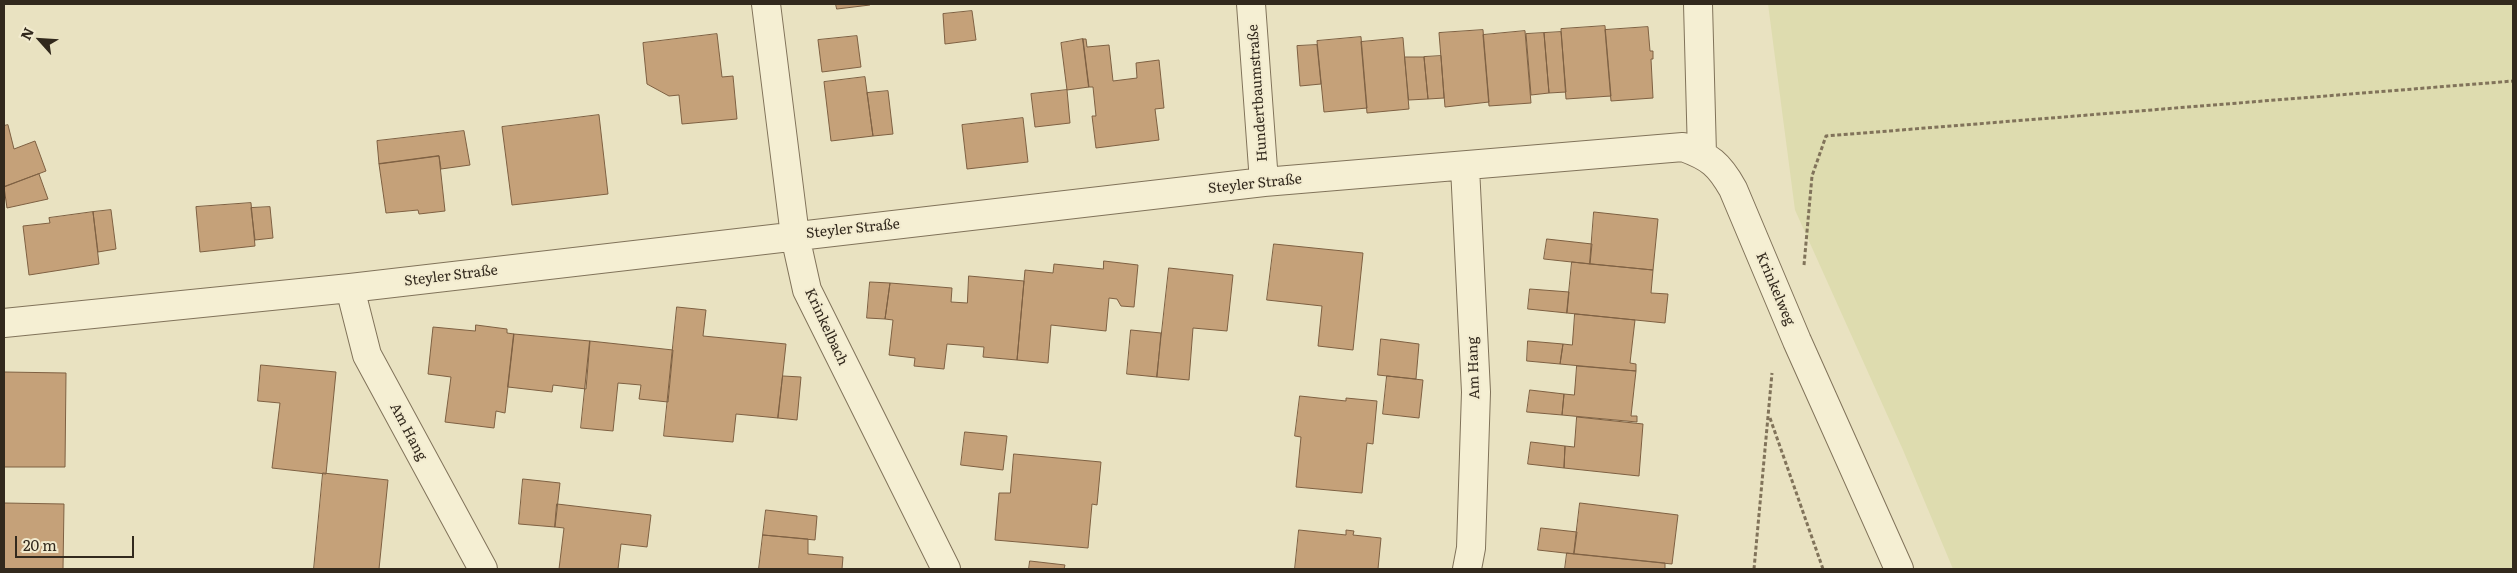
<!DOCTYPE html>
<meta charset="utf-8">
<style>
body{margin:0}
#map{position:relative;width:2517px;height:573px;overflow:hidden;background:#e9e2c1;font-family:Literata,serif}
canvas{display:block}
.frame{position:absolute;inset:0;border:5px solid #32291d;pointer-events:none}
.north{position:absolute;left:15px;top:15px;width:50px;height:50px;-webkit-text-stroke:4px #f2ebcf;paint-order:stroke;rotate:296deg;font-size:14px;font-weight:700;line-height:20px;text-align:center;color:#32291d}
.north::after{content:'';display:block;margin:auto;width:18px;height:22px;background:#32291d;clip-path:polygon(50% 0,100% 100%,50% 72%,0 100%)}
.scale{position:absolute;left:15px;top:536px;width:119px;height:22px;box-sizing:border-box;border:2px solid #32291d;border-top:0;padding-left:6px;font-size:15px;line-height:18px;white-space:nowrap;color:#32291d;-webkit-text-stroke:4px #f2ebcf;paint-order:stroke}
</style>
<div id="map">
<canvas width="2517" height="573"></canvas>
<div class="frame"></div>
<div class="north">N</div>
<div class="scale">20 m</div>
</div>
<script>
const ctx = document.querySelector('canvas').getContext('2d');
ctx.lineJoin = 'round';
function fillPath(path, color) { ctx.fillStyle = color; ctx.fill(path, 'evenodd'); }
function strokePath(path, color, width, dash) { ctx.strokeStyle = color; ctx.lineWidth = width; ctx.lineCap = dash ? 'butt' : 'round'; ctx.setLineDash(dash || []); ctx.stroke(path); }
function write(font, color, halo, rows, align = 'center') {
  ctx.font = font + ' Literata,serif'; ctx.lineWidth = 4; ctx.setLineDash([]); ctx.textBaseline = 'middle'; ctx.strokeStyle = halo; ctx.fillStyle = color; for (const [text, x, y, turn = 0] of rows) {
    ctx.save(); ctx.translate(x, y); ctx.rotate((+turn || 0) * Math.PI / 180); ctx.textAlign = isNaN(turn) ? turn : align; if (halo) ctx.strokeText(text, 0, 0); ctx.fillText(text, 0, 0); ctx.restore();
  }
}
fillPath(new Path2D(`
 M 1768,4 L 2513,4 L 2513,569 L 1953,569 L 1903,450 L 1795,210 Z`), '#dedcaf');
const building = new Path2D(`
 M 836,4 L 870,4 L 870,5 L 837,9 Z
 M 972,11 L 976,40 L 945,44 L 943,14 Z
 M 1605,26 L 1611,96 L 1566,99 L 1561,29 Z
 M 1648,27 L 1650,51 L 1653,51 L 1653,59 L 1651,59 L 1653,98 L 1611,101 L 1605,30 Z
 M 1483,30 L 1489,102 L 1445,107 L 1439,33 Z
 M 1525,31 L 1531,103 L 1489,106 L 1483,35 Z
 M 1561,32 L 1566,92 L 1549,93 L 1544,33 Z
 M 1544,33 L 1549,93 L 1531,95 L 1526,34 Z
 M 717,34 L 722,77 L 733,76 L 737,119 L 682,124 L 679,95 L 669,96 L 647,84 L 643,43 Z
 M 857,36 L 861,67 L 822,72 L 818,40 Z
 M 1361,37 L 1367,108 L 1324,112 L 1317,41 Z
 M 1403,38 L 1409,109 L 1367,113 L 1361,42 Z
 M 1083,39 L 1086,39 L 1087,47 L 1109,45 L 1113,81 L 1137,78 L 1136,63 L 1159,60 L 1164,108 L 1155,109 L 1159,140 L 1096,148 L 1092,116 L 1096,116 L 1093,87 L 1089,87 Z
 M 1083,39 L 1089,87 L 1067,90 L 1061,43 Z
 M 1317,45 L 1321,84 L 1300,86 L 1297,46 Z
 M 1441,56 L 1444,98 L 1428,99 L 1424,57 Z
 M 1405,57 L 1424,57 L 1428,99 L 1409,100 Z
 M 865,77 L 873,136 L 831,141 L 824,82 Z
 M 1067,90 L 1070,123 L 1035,127 L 1031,94 Z
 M 888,91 L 893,134 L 873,136 L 867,93 Z
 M 599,115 L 608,194 L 512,205 L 502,127 Z
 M 1023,118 L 1028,162 L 967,169 L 962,125 Z
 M 8,125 L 14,149 L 35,141 L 46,171 L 4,187 L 4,126 Z
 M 464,131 L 470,165 L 441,169 L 439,156 L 379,164 L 377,141 Z
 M 439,156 L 445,211 L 419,214 L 418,210 L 386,213 L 379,164 Z
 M 39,174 L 48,199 L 7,208 L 4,187 Z
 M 251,203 L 255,246 L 200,252 L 196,207 Z
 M 270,207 L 273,238 L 255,240 L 251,208 Z
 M 111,210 L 116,249 L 98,252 L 93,212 Z
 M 93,212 L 99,264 L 29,275 L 23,226 L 50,223 L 49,218 Z
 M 1594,212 L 1658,219 L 1653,270 L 1590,264 Z
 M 1547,239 L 1592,244 L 1590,264 L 1544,259 Z
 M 1274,244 L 1363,253 L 1353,350 L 1318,346 L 1322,306 L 1267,300 Z
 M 1104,261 L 1138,265 L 1134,307 L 1121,306 L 1117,299 L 1109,298 L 1106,331 L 1051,325 L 1048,363 L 1017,360 L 1025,270 L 1053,273 L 1054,264 L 1103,269 Z
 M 1572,262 L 1653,270 L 1651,293 L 1668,294 L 1665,323 L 1567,313 Z
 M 1169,268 L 1233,275 L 1227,331 L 1193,328 L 1189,380 L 1157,377 Z
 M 969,276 L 1024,281 L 1017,360 L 983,357 L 984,347 L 947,344 L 944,369 L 914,366 L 915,358 L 889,355 L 893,320 L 885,319 L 890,283 L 952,288 L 951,302 L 967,303 Z
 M 870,282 L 890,283 L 885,319 L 867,318 Z
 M 1530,289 L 1569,292 L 1567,313 L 1528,309 Z
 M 677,307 L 706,310 L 703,336 L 786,344 L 778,418 L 736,414 L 733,442 L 664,436 Z
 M 1575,314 L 1635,320 L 1630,363 L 1636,364 L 1636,371 L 1560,364 L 1563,344 L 1572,345 Z
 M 476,325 L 507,329 L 507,333 L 514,334 L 505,413 L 496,411 L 494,428 L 445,422 L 451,377 L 428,374 L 433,327 L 475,331 Z
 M 1131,330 L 1161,333 L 1157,377 L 1127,374 Z
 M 514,334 L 590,341 L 586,389 L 553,385 L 552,392 L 508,387 Z
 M 1381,339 L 1419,344 L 1416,379 L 1378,375 Z
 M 590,341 L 673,350 L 668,402 L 639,399 L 641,385 L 618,383 L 613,431 L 581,428 Z
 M 1528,341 L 1563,344 L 1560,364 L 1527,361 Z
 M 261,365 L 336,372 L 326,474 L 272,468 L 280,403 L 258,401 Z
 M 1577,366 L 1636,371 L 1631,416 L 1637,416 L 1637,422 L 1562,415 L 1564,394 L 1574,395 Z
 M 4,372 L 66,373 L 65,467 L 4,467 Z
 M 783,376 L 801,377 L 797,420 L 778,418 Z
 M 1387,376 L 1423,380 L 1419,418 L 1383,414 Z
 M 1530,390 L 1564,394 L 1562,415 L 1527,412 Z
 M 1300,396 L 1346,401 L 1346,398 L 1377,401 L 1373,444 L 1367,443 L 1362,493 L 1296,487 L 1301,437 L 1295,436 Z
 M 1577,417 L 1643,424 L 1639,476 L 1564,468 L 1565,446 L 1574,447 Z
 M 965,432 L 1007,436 L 1003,470 L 961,465 Z
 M 1531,442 L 1565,446 L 1564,468 L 1528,464 Z
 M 1014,454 L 1101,462 L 1097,505 L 1092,504 L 1088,548 L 995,540 L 999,493 L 1010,493 Z
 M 323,473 L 388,480 L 379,569 L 314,569 Z
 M 523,479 L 560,483 L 555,527 L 519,524 Z
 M 4,503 L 64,504 L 63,569 L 4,569 Z
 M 1580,503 L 1678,515 L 1672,564 L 1574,554 Z
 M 557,504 L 651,515 L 647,547 L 621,544 L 618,569 L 559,569 L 564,528 L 555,527 Z
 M 766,510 L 817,516 L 815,540 L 763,535 Z
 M 1541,528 L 1577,532 L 1574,554 L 1538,550 Z
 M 1299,530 L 1346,535 L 1346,530 L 1354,531 L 1353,535 L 1381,538 L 1378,569 L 1295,569 Z
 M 763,535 L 808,539 L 808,554 L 843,557 L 842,569 L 759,569 Z
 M 1567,553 L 1665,563 L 1665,569 L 1565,569 Z
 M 1030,561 L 1065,565 L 1064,569 L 1029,569 Z`);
fillPath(building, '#c5a179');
strokePath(building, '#7e6042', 1);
const street = new Path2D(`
 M 766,4 L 795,236 L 807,290 L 946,569
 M 1251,4 L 1264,182
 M 1698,4 L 1702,154
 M 1465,167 L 1476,392 L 1471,548 L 1467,569
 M 350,288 L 367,355 L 483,569
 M 4,323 L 350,288 L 1264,182 L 1683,147 C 1710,157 1719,164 1733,189 L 1797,341 L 1899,569`);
strokePath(street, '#81735a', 30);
strokePath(new Path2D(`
 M 1804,265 L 1812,176 L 1826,136 L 2513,81
 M 1770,418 L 1823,569
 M 1754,569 L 1772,373`), '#81735a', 3, [4, 2.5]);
strokePath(street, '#f5efd3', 28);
write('14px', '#32291d', '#f2ebcf', [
 ["Hundertbaumstraße",1258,93,-94],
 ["Steyler Straße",1255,184,-6],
 ["Steyler Straße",853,229,-6],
 ["Steyler Straße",451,276,-7],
 ["Krinkelweg",1775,289,67],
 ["Krinkelbach",826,327,65],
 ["Am Hang",1474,368,-92],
 ["Am Hang",408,432,62]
]);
</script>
